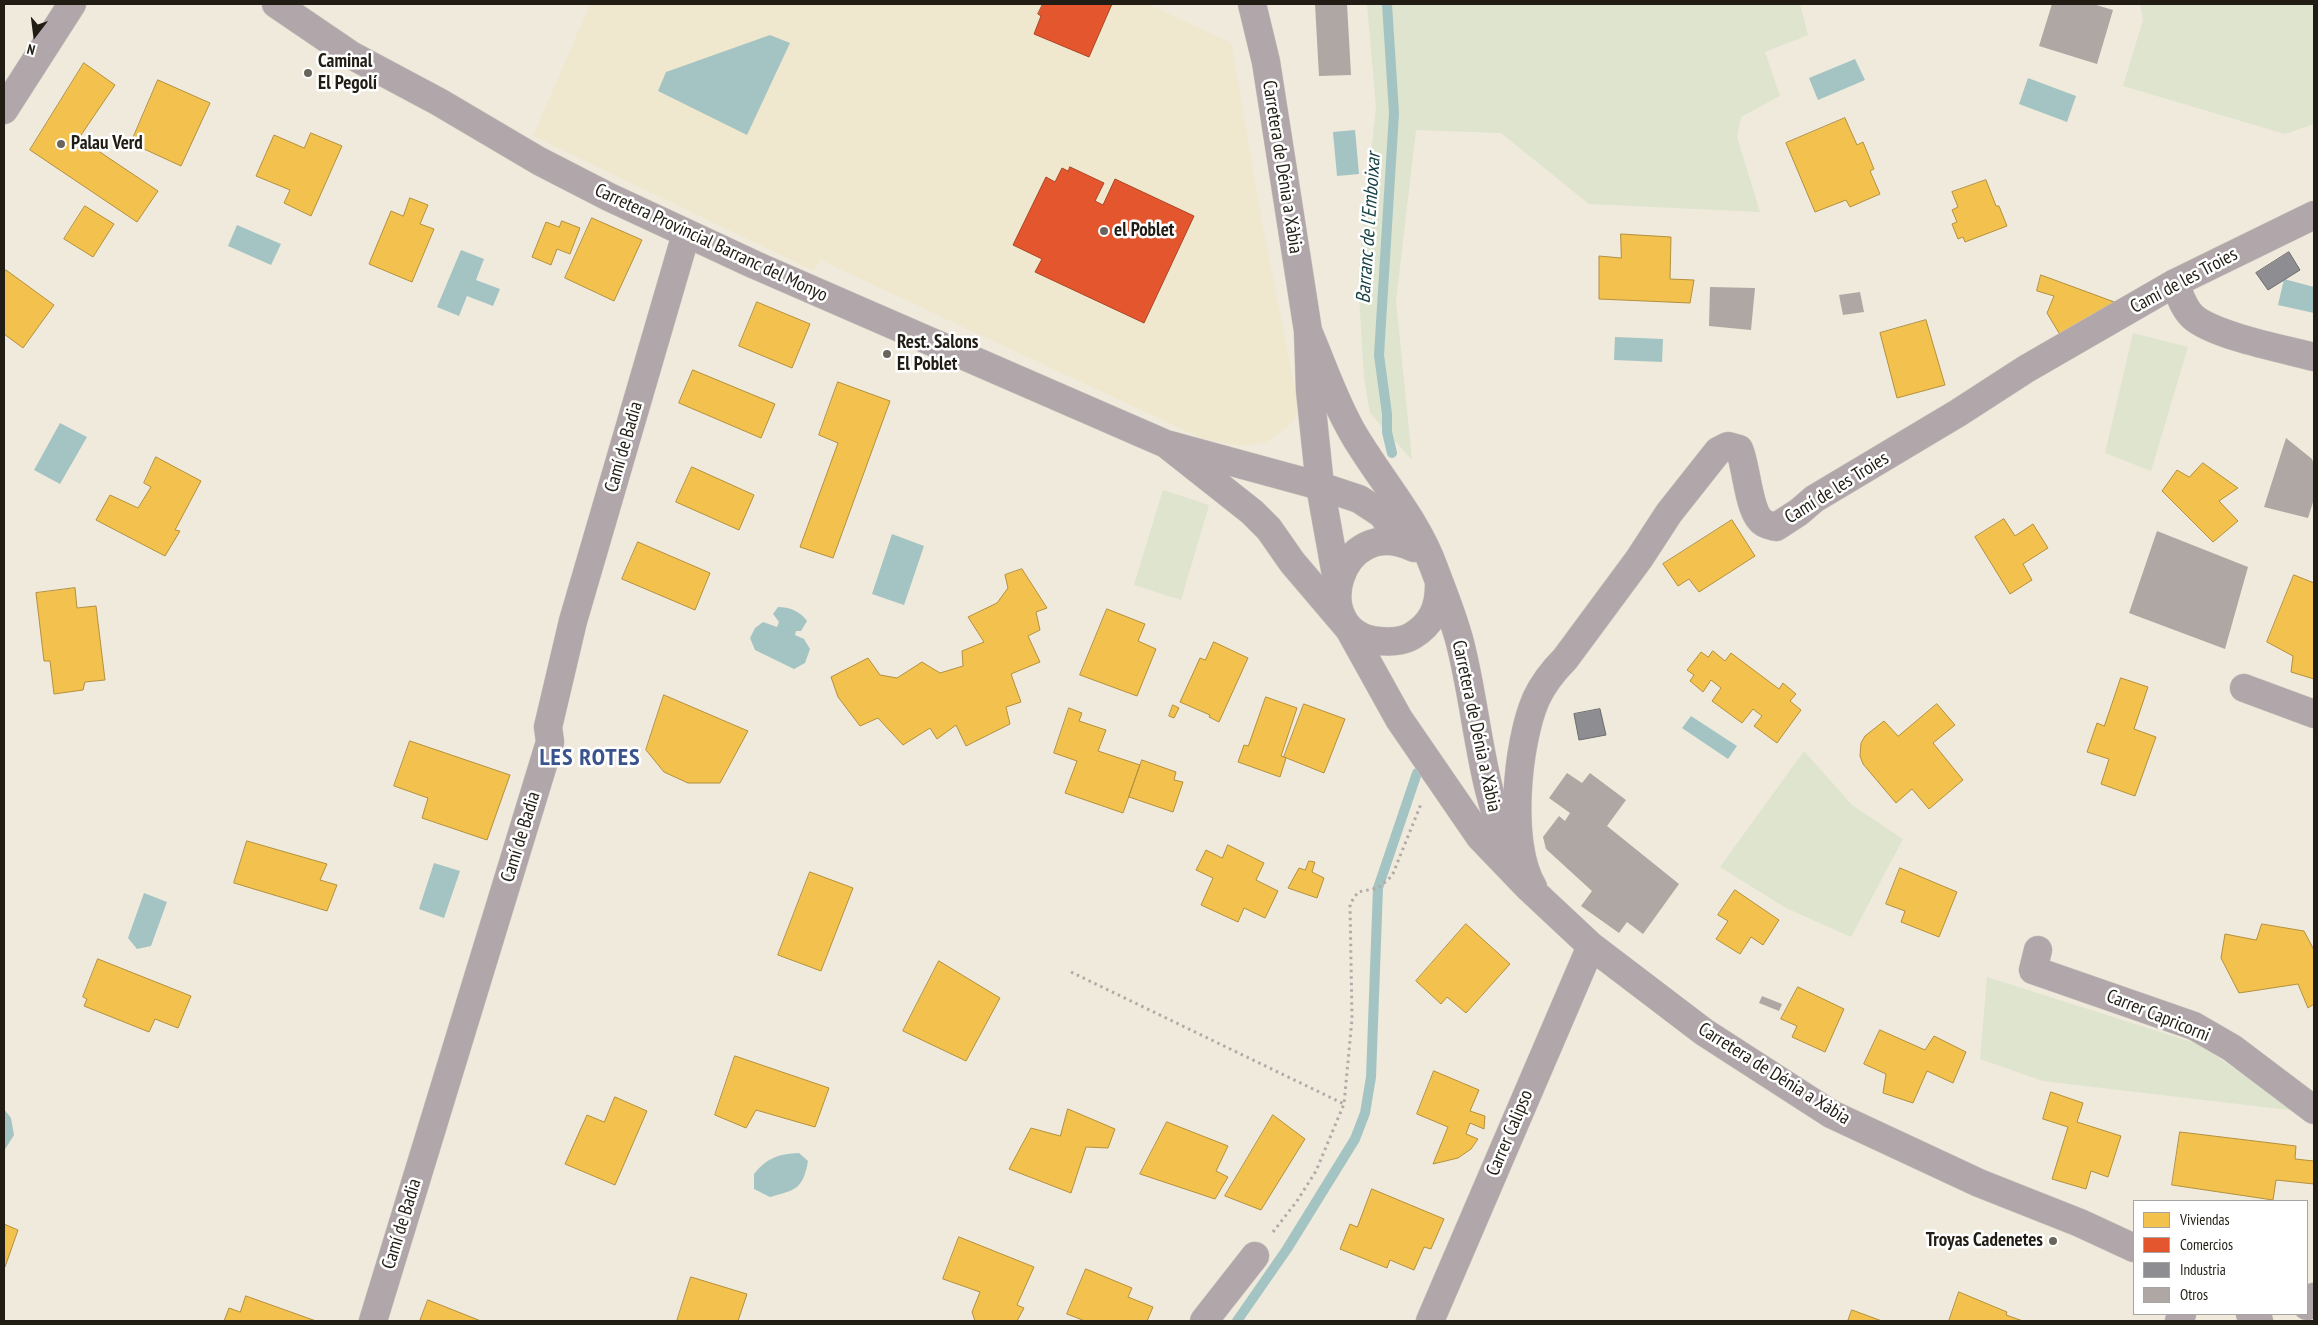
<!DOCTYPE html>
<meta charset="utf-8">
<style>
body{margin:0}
#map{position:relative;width:2318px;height:1325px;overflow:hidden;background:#efeadc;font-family:"PT Sans Narrow",sans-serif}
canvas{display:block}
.frame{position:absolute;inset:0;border:5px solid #211d14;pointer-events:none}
.legend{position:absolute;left:2133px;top:1200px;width:175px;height:115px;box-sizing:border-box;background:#fff;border:1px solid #a6a5a1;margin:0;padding:6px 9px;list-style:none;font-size:15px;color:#211d14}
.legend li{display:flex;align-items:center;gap:10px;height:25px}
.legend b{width:25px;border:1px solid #a6a5a1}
.north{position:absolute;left:10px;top:10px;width:50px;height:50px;-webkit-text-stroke:4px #fff;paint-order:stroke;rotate:195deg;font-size:14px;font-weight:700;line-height:20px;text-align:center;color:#211d14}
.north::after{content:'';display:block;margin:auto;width:18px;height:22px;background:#211d14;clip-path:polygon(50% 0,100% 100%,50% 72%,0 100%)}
</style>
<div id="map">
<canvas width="2318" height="1325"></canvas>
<div class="frame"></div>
<ul class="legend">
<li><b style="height:14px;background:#f2c14e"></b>Viviendas</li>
<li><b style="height:14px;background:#e4572e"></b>Comercios</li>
<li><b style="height:14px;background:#8d8d92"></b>Industria</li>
<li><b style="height:14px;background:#aea7a3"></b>Otros</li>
</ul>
<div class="north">N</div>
</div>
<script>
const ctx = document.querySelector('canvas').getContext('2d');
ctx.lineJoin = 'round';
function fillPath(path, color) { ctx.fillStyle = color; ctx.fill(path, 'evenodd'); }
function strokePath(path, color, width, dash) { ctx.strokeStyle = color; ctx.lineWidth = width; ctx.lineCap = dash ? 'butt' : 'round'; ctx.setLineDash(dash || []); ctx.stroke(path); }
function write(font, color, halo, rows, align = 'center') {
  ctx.font = font + ' "PT Sans Narrow",sans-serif'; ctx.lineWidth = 5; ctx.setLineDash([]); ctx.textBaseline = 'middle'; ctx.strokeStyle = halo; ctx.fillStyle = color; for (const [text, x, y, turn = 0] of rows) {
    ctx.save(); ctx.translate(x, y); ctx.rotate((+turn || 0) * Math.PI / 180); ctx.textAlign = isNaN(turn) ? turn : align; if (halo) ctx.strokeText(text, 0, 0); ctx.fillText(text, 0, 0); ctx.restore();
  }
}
fillPath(new Path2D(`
 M 590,4 L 1148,4 L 1231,43 L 1264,232 L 1297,398 L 1297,414 L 1292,423 L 1267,442 L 1242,446 L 1203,439 L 820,260 L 814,271 L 533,136 Z`), '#f0e7cf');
fillPath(new Path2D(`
 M 1367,4 L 1800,4 L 1808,35 L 1765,52 L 1780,96 L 1741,117 L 1737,137 L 1760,212 L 1589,204 L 1501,133 L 1416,130 L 1396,301 L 1412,460 L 1370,413 L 1364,378 L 1358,278 L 1376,107 Z
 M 2140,4 L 2314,4 L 2314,124 L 2285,134 L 2123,86 L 2143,20 Z
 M 2133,333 L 2188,347 L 2151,471 L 2105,453 Z
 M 1163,490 L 1209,505 L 1181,600 L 1134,585 Z
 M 1804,751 L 1852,805 L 1903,839 L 1851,937 L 1786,908 L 1720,867 Z
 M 1987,977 L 2198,1044 L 2298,1111 L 2043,1081 L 1980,1059 Z`), '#dee4ce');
fillPath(new Path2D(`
 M 770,35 L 790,43 L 747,135 L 658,91 L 666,72 Z
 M 1855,59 L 1865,80 L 1818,100 L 1809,78 Z
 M 2028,78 L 2076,96 L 2067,122 L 2019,104 Z
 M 1355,130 L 1359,174 L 1337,176 L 1333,132 Z
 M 237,225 L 281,244 L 271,265 L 228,246 Z
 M 461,250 L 484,259 L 476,280 L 500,289 L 493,306 L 467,296 L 459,316 L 437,307 Z
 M 2284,279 L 2314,287 L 2314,313 L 2278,305 Z
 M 1615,337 L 1663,339 L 1662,362 L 1614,360 Z
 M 60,423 L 87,437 L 60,484 L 34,470 Z
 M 892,534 L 924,546 L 904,605 L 872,594 Z
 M 778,607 C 789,607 800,611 807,621 L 801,631 L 796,631 L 795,635 L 804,639 L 810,649 L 805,663 L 794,669 L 755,650 L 750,638 L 755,628 L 763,622 L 777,627 L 779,622 L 773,614 Z
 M 1691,716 L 1737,746 L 1728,759 L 1682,728 Z
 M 434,863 L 460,871 L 444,918 L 419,909 Z
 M 144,893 L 167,902 L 151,946 L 137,949 L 128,938 Z
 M 4,1109 L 11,1118 L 14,1135 L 4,1151 Z
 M 799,1153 L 808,1161 C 803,1189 796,1190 770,1197 L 754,1189 L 754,1174 C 767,1158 778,1154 799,1153 Z`), '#a4c4c3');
const homes = new Path2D(`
 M 84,63 L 115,85 L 79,138 L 158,191 L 137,222 L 30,150 Z
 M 158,80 L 210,103 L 181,166 L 131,143 Z
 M 1845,118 L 1857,145 L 1863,142 L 1874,169 L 1870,171 L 1880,194 L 1850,207 L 1846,200 L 1815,212 L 1786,143 Z
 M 311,133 L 342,146 L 311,216 L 284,203 L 290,190 L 256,176 L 274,135 L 304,148 Z
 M 1986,180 L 1996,206 L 1999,206 L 2007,226 L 1965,242 L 1963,237 L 1958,239 L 1952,224 L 1957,222 L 1952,210 L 1958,207 L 1952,192 Z
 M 410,198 L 428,205 L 420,224 L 434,229 L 412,282 L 369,264 L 391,211 L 403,216 Z
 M 85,206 L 114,224 L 93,257 L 64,239 Z
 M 592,218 L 642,240 L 614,301 L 565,278 Z
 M 562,221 L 580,228 L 570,254 L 557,249 L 551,265 L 532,257 L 546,222 L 559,227 Z
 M 1621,234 L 1671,237 L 1670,279 L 1694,280 L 1690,303 L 1599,299 L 1599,256 L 1621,258 Z
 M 6,270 L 54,305 L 23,348 L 4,334 L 4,273 Z
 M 2041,275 L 2117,303 L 2062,338 L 2047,313 L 2054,296 L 2037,291 Z
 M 757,302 L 810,324 L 792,368 L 739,346 Z
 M 1926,320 L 1945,385 L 1897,398 L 1880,333 Z
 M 693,370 L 775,404 L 761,438 L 679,403 Z
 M 838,382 L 890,401 L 833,558 L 800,547 L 838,443 L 819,435 Z
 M 156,457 L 201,481 L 175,530 L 180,531 L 165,556 L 96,520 L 110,495 L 138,508 L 151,487 L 144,483 Z
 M 2203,463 L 2238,488 L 2219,501 L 2238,521 L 2213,542 L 2162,491 L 2177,470 L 2189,477 Z
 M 692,467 L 754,495 L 739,530 L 676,502 Z
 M 2004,519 L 2015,536 L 2033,524 L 2048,548 L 2023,564 L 2032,580 L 2010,594 L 1975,537 Z
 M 1732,520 L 1755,556 L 1699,592 L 1689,579 L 1678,586 L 1663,564 Z
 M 638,542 L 710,573 L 695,610 L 622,579 Z
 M 1022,569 L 1047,608 L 1036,612 L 1040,630 L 1028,636 L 1040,662 L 1011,674 L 1021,702 L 1006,707 L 1010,724 L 966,746 L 956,725 L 937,739 L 930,728 L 903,745 L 878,718 L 860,726 L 838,697 L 831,677 L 868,658 L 880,675 L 897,678 L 922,662 L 940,673 L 963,666 L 962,651 L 984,642 L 968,617 L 997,603 L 1008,588 L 1005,575 Z
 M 2294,575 L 2314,583 L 2314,679 L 2291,672 L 2293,656 L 2267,642 Z
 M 75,588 L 77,608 L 96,606 L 105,680 L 85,682 L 83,690 L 54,694 L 50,661 L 44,661 L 36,593 Z
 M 1107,609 L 1145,624 L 1138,641 L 1156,649 L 1137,696 L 1080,675 Z
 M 1214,642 L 1248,658 L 1219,722 L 1209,717 L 1210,715 L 1180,702 L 1200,658 L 1205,660 Z
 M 1713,651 L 1725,661 L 1731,653 L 1779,689 L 1783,683 L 1796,694 L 1790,701 L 1801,710 L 1777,743 L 1754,726 L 1762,716 L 1753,709 L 1742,723 L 1712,701 L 1721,688 L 1711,680 L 1703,692 L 1690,681 L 1694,675 L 1687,670 L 1701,652 L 1708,657 Z
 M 2121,678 L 2148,687 L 2134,729 L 2156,737 L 2135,796 L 2101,784 L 2109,759 L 2087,752 L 2097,723 L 2104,726 Z
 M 664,695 L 748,731 L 720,783 L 688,783 L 664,772 L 646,750 Z
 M 1266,697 L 1297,708 L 1281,756 L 1286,758 L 1280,777 L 1238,762 L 1244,745 L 1248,746 Z
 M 1304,704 L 1345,719 L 1324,773 L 1284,757 Z
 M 1937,704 L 1955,725 L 1933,743 L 1963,780 L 1929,809 L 1912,789 L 1896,803 L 1863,764 L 1860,756 L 1861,743 L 1865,736 L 1884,721 L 1898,736 Z
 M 1173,705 L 1179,708 L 1174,718 L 1169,716 Z
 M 1069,708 L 1082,713 L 1079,721 L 1106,730 L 1098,751 L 1140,765 L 1123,813 L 1065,793 L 1077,761 L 1054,753 Z
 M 410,741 L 510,775 L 487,840 L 422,818 L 428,798 L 394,786 Z
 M 1142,760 L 1176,772 L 1174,780 L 1183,782 L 1173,812 L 1129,797 Z
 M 247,841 L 327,864 L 320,880 L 337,885 L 327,911 L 234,883 Z
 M 1228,845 L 1264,863 L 1256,880 L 1278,891 L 1265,918 L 1244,908 L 1238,922 L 1201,905 L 1213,878 L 1196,870 L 1206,850 L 1222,858 Z
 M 1309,861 L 1315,862 L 1312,872 L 1324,878 L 1317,898 L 1288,888 L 1299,868 L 1305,870 Z
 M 1900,868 L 1957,892 L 1939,937 L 1901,922 L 1905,911 L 1886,904 Z
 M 810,872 L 853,888 L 821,971 L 778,955 Z
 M 1735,890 L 1779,920 L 1763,945 L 1751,937 L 1740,954 L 1716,939 L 1728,921 L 1718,915 Z
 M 1466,924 L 1510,964 L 1466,1013 L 1447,997 L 1441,1004 L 1416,981 Z
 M 2262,924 L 2304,931 L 2314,950 L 2314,1004 L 2308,1008 L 2298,984 L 2239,993 L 2221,958 L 2225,934 L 2256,940 Z
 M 98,959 L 191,996 L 178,1028 L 155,1019 L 149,1032 L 84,1006 L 87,999 L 83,997 Z
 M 939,961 L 1000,998 L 966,1061 L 903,1031 Z
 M 1798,987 L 1844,1009 L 1825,1052 L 1792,1037 L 1797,1026 L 1781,1019 Z
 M 1880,1030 L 1925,1050 L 1934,1036 L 1966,1052 L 1953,1083 L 1927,1071 L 1913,1103 L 1883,1093 L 1886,1074 L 1864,1064 Z
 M 735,1056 L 829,1088 L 815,1127 L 756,1110 L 746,1128 L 715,1115 Z
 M 1434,1071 L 1479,1090 L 1470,1111 L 1485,1116 L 1484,1129 L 1470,1123 L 1466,1134 L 1478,1139 L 1471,1149 L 1458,1158 L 1433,1164 L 1448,1127 L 1417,1114 Z
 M 2051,1092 L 2083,1103 L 2077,1122 L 2121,1136 L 2108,1177 L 2091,1171 L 2086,1189 L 2052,1179 L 2068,1127 L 2043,1119 Z
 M 615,1097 L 647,1111 L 615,1185 L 565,1164 L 587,1115 L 604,1122 Z
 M 1068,1109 L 1115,1129 L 1108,1148 L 1086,1147 L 1071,1193 L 1009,1169 L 1031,1128 L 1060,1136 Z
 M 1273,1115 L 1305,1139 L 1261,1210 L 1225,1196 Z
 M 1167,1122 L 1228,1146 L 1216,1171 L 1228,1177 L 1215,1199 L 1140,1174 Z
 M 2180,1132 L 2296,1146 L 2295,1159 L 2314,1161 L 2314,1184 L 2276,1180 L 2273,1200 L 2172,1185 Z
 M 1372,1189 L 1444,1219 L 1431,1249 L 1424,1247 L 1414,1270 L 1390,1260 L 1387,1268 L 1340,1249 L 1350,1224 L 1357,1227 Z
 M 4,1224 L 18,1230 L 5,1267 L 4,1267 Z
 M 959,1237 L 1034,1267 L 1017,1305 L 1024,1308 L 1017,1321 L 975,1321 L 972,1312 L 980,1292 L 943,1279 Z
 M 1086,1269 L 1132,1288 L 1128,1297 L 1153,1307 L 1147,1321 L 1085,1321 L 1067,1314 Z
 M 691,1277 L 747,1294 L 738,1321 L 677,1321 Z
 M 1959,1292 L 2007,1312 L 2006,1315 L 2023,1321 L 1949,1321 Z
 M 246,1296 L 316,1321 L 224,1321 L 229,1308 L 240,1312 Z
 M 428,1300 L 481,1321 L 420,1321 Z
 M 1852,1310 L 1882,1321 L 1848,1321 Z`);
fillPath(homes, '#f2c14e');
strokePath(homes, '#b3903d', 1);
const shops = new Path2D(`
 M 1043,4 L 1112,4 L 1089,57 L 1034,34 L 1041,16 L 1038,14 Z
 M 1070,167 L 1104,183 L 1095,201 L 1103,205 L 1115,179 L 1194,216 L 1144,323 L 1035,272 L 1042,259 L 1013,245 L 1046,177 L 1055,182 L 1062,168 L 1068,171 Z`);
fillPath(shops, '#e4572e');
strokePath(shops, '#aa4626', 1);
const industry = new Path2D(`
 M 2289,252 L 2300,270 L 2268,290 L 2256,273 Z
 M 1600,709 L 1606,735 L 1579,740 L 1574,714 Z`);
fillPath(industry, '#8d8d92');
strokePath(industry, '#6d6b6c', 1);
strokePath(new Path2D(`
 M 1387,4 L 1394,113 L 1379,355 L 1387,414 L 1387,432 L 1392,453
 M 1237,1321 L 1287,1249 L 1355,1139 L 1365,1113 L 1371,1077 L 1378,888 L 1417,773`), '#a4c4c3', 10);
fillPath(new Path2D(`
 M 1315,4 L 1347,4 L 1351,75 L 1319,76 Z
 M 2052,4 L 2093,4 L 2113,10 L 2097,64 L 2039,46 Z
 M 1710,287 L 1755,288 L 1751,330 L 1709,326 Z
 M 1860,292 L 1864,312 L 1843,315 L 1839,295 Z
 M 2286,438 L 2312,459 L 2314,465 L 2314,499 L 2308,518 L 2264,507 Z
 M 2157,531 L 2248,567 L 2225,649 L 2129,613 Z
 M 1567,773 L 1582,783 L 1590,773 L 1626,800 L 1607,826 L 1679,884 L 1643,934 L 1627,922 L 1619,933 L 1581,906 L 1592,891 L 1546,849 L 1543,837 L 1559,816 L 1565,821 L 1570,813 L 1549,798 Z
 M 1762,996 L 1782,1004 L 1779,1011 L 1759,1003 Z`), '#aea7a3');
const minor = new Path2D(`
 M 276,4 L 351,55 L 439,102 L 539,161 L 609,197 L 755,265 L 1166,444 L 1320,486 L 1359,499 L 1382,514 L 1401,542
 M 1252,4 L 1266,62 L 1308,331 L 1310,390 L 1320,486 L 1338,586
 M 4,110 L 72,4
 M 2175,283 C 2180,295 2183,308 2193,317 C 2215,336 2284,349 2314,357
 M 1308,331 C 1323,366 1335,403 1354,435 C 1380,479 1417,520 1434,568 C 1444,595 1456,623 1462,651 C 1479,723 1481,793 1514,860
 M 1166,444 L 1252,512 L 1269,529 L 1292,562 L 1349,629 L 1399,719 L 1480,837 L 1528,887 L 1591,946 L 1704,1032 L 1831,1114 L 1979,1183 L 2080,1223 L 2134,1248
 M 1414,548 C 1338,511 1305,634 1379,641 C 1390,642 1402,642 1412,636 C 1432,624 1439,608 1439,585
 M 2244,688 L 2314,714
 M 1533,887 C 1507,845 1517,743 1536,699 C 1543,684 1553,671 1565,659 L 1639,559 L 1669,513 L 1718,451 L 1728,446 L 1739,449 C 1747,466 1748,514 1764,523 C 1767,525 1772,526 1776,527 L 1799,512 L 1814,499 L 1958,413 L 2026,369 L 2175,283 L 2314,215
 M 2038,950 L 2033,970 L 2194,1026 L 2232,1048 L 2314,1110
 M 2307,1306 L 2314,1297
 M 2250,1314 L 2259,1321
 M 373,1321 L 550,742 L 548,727 L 573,621 L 686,234
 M 1204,1321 L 1255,1256
 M 1430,1321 L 1591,946
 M 2179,1321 L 2182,1314`);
strokePath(minor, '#ccc8be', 29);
strokePath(new Path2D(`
 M 1071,972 L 1344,1104
 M 1273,1232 L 1297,1201 L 1316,1171 L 1344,1104 L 1352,1019 L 1350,904 L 1358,892 L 1378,888 L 1392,876 L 1421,804`), '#b2aaa8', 3, [2.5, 4]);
strokePath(minor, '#b1a7ab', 28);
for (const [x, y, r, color] of [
 [308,73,5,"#69655a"],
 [61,144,5,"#69655a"],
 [1104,231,5,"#69655a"],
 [887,354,5,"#69655a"],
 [2053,1241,5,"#69655a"]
]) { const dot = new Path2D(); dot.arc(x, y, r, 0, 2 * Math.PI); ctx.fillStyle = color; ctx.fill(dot); strokePath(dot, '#fff', 2); }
write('bold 19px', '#211d14', '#fff', [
 ["Caminal",318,62],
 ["El Pegolí",318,84],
 ["Palau Verd",71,144],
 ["el Poblet",1114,231],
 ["Rest. Salons",897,343],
 ["El Poblet",897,365],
 ["Troyas Cadenetes",2043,1241,"right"]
], 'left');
write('19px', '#211d14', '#fff', [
 ["Carretera de Dénia a Xàbia",1282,167,81],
 ["Carretera Provincial Barranc del Monyo",711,243,25],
 ["Camí de les Troies",2184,281,-28],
 ["Camí de Badia",624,447,-74],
 ["Camí de les Troies",1837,488,-32],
 ["Carretera de Dénia a Xàbia",1476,726,78],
 ["Camí de Badia",521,837,-73],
 ["Carrer Capricorni",2158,1016,22],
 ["Carretera de Dénia a Xàbia",1774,1074,32],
 ["Carrer Calipso",1510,1133,-67],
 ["Camí de Badia",402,1224,-73]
]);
write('italic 20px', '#164246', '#fff', [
 ["Barranc de l'Emboixar",1369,228,-86]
]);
ctx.letterSpacing = '1px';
write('bold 24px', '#3a538d', '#fff', [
 ["LES ROTES",590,758]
]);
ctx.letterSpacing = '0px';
</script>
